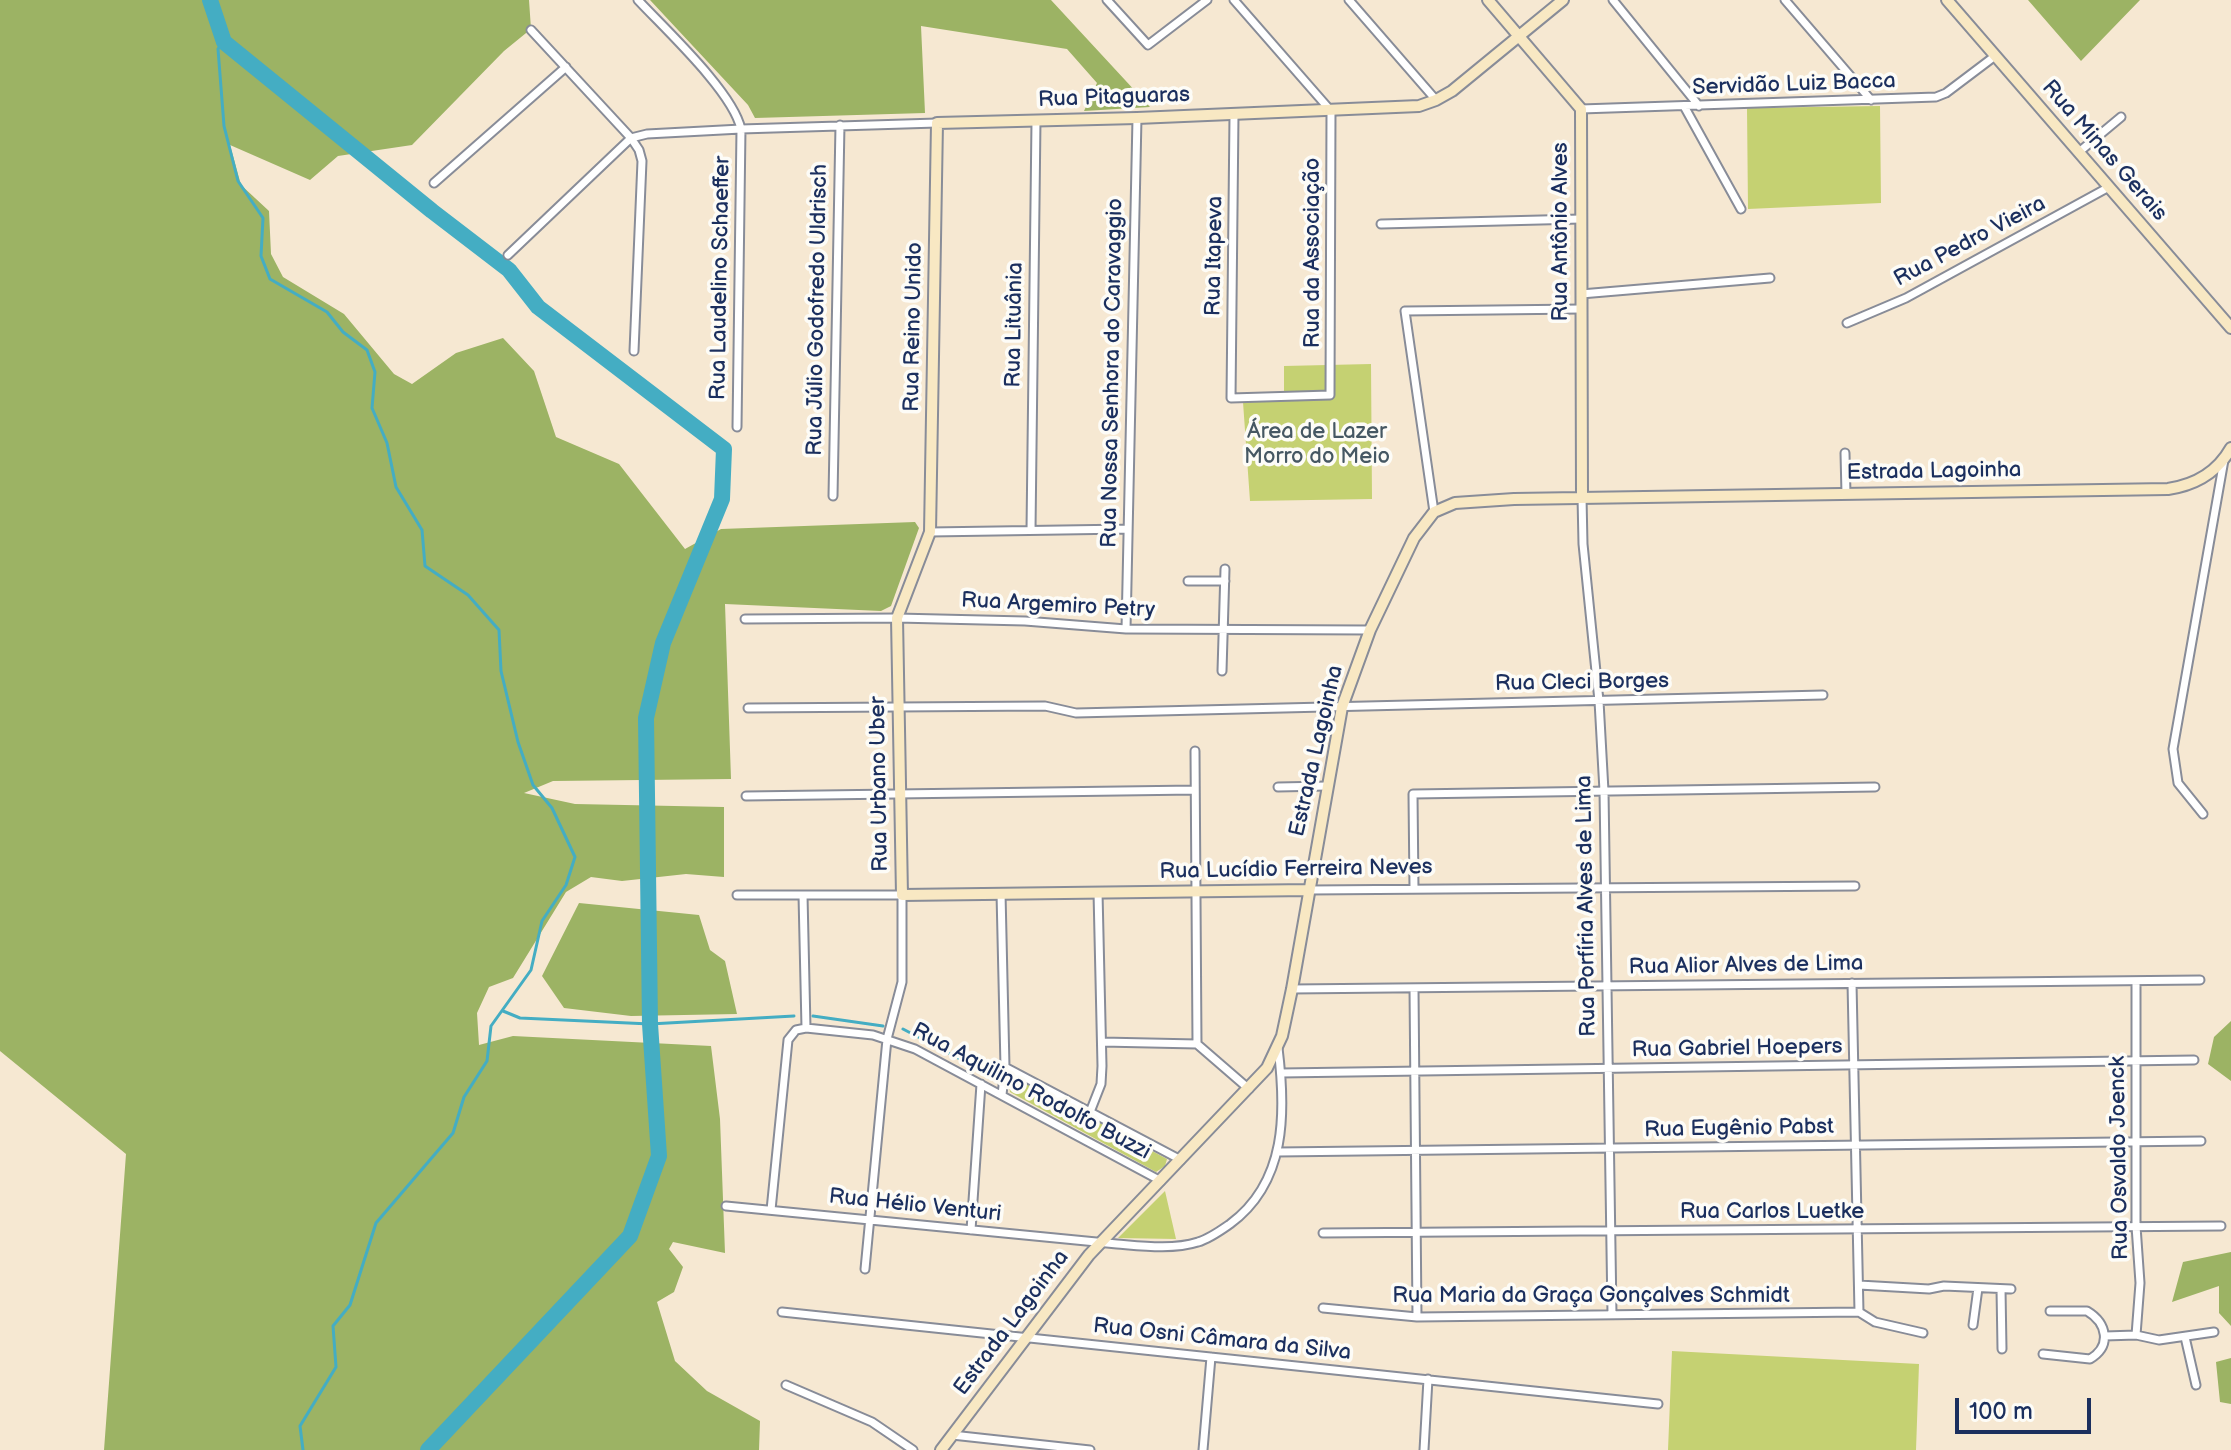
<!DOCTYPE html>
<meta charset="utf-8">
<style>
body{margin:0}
#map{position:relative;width:2231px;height:1450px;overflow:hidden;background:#f6e8d2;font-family:"Balsamiq Sans",sans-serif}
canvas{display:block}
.scale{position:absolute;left:1955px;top:1398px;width:136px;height:36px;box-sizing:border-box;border:4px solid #1b2f5e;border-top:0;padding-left:10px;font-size:24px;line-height:28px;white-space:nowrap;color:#1b2f5e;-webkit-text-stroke:6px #fdfcf7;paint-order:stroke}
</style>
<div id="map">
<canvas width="2231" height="1450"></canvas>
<div class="scale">100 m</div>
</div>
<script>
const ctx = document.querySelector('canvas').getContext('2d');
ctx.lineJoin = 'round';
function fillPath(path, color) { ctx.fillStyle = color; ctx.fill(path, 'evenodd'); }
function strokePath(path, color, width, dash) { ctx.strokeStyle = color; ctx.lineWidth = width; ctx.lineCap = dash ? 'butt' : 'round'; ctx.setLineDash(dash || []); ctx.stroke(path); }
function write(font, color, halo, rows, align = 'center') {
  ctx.font = font + ' "Balsamiq Sans",sans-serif'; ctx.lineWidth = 7; ctx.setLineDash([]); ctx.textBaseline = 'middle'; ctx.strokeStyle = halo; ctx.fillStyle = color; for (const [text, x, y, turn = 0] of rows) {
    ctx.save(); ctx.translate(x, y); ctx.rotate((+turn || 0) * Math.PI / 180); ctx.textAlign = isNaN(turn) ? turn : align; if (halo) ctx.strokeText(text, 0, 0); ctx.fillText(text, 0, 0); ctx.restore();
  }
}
fillPath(new Path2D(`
 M 1880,106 L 1881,203 L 1748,209 L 1747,108 Z
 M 1371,364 L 1372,499 L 1250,501 L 1243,402 L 1284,400 L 1284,366 Z
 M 1012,1080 L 1020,1080 L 1167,1159 L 1165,1166 L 1156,1172 L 1010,1092 L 1009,1084 Z
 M 1165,1191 L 1176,1239 L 1118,1238 Z
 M 1672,1351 L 1919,1364 L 1916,1450 L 1668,1450 Z`), '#c5d172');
fillPath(new Path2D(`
 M 0,0 L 529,0 L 531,29 L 504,51 L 412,145 L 338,156 L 310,180 L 230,145 L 241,185 L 269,211 L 271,254 L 283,277 L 344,314 L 394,374 L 412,384 L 456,353 L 503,338 L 534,371 L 556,437 L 619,464 L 685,549 L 721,529 L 915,522 L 919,528 L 891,606 L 881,611 L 725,604 L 731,779 L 553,781 L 524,793 L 575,804 L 724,807 L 724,877 L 686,874 L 622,881 L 591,877 L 566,892 L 513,978 L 489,987 L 477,1013 L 479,1045 L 513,1036 L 711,1046 L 720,1119 L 725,1253 L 673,1242 L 669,1249 L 683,1267 L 674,1292 L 657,1302 L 675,1361 L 707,1391 L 760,1421 L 759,1450 L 104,1450 L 126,1154 L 0,1051 Z
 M 650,0 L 1051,0 L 1150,107 L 1084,111 L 1097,83 L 1067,49 L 921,26 L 925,113 L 755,118 L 748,105 Z
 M 2028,0 L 2140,0 L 2081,61 Z
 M 579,903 L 699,915 L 710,950 L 725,961 L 737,1014 L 631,1016 L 564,1008 L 542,976 Z
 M 2231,1021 L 2231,1081 L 2208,1064 L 2214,1037 Z
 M 2231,1252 L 2231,1326 L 2219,1313 L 2219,1286 L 2172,1302 L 2183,1262 Z
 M 2231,1358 L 2231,1404 L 2220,1402 L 2216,1362 Z`), '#9cb364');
strokePath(new Path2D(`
 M 224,42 L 218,49 L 224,126 L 238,181 L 263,218 L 261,256 L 270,279 L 327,312 L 343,332 L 367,350 L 375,372 L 372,408 L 387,443 L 396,487 L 422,530 L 425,566 L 468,595 L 499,630 L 501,671 L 518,742 L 533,785 L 552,808 L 575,857 L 566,885 L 542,921 L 531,970 L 491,1026 L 487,1061 L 464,1097 L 453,1133 L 376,1223 L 350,1305 L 333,1326 L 336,1367 L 300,1426 L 303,1450
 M 503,1011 L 520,1018 L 650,1024 L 794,1016
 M 813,1016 L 883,1026
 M 903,1029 L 977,1068`), '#44adc3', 3);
strokePath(new Path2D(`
 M 210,0 L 224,42 L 432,211 L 509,270 L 538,307 L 724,449 L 722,499 L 663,643 L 646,718 L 650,1024 L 659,1156 L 630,1236 L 428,1450`), '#44adc3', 16);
const street = new Path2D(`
 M 638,0 C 666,30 733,92 741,129 L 737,427
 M 1107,0 L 1148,45 L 1207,0
 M 1234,0 L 1331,111 L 1330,395 L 1231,398 L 1234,115
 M 1349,0 L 1436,100
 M 1613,0 L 1699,106
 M 1785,0 L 1871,100
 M 531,30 L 631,138 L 639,150 L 642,161 L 634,351
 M 1684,106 L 1741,209
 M 1581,109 L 1936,97 L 1946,93 L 1995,56
 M 631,138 L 647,134 L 741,129 L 937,123
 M 2079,152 L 2121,117
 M 434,183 L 566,67
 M 1381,224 L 1581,219
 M 508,255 L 631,138
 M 1581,294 L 1770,278
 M 1847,323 L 1906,298 L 2109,187
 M 1845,453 L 1846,494
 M 833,496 L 840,125
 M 1582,497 L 1583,544 L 1599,701 L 1604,791 L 1612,1314
 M 1434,512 L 1405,311 L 1581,309
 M 1031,530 L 1036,121
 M 930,532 L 1128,529
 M 1188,581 L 1225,581
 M 745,619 L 897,618 L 1025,621 L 1126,629 L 1370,630
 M 1126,629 L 1137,118
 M 1222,671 L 1225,569
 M 748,708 L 1045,706 L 1076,713 L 1823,695
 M 1195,751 L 1197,1044
 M 1278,787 L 1327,786
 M 746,796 L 1195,790
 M 2203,814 L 2178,783 L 2173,749 L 2224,460
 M 1414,889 L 1413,794 L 1875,787
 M 1309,890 L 1855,886
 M 1001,893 L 1005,1067 L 1002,1095
 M 737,895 L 902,895 L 902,982 L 887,1039 L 865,1269
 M 803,895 L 806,1028
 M 1852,983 L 1859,1312
 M 1414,988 L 1417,1317
 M 1292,989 L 2200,980
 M 1102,1042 L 1197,1044 L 1249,1089
 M 1005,1067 L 1181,1160
 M 1281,1073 L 2194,1060
 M 1090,1112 L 1101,1084 L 1102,1066 L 1098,892
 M 1278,1152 L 2201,1141
 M 726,1206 L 1117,1244 C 1142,1246 1173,1250 1198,1242 C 1209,1239 1220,1231 1230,1224 C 1287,1182 1286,1112 1278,1048
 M 771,1210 L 788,1040 L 796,1030 L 806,1028 L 873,1035 L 915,1049 L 1161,1181
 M 971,1230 L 981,1084
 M 1323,1233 L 2221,1226
 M 1859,1285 L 1929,1289 L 1944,1286 L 2011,1289
 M 2001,1289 L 2002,1349
 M 1323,1308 L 1417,1317 L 1859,1312
 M 782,1312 L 1658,1404
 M 1859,1312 L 1875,1322 L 1923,1333
 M 1973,1325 L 1978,1288
 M 2136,1335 L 2140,1283 L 2136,1226 L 2136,981
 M 2105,1336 L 2136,1335 L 2159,1340 L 2214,1332
 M 2185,1337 L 2196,1385
 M 2043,1354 L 2090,1359 C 2112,1346 2107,1323 2087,1311 L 2050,1311
 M 786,1385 L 872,1422 L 913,1450
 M 952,1435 L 1090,1450
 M 1203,1450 L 1211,1357
 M 1424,1450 L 1428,1379`);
const secondary = new Path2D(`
 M 1488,0 L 1581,109 L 1582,497
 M 1947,0 L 2231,328
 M 1309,890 L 902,895 L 897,618 L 930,532 L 937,123 L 1137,118 L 1419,106 L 1436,100 L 1452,91 L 1563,0
 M 941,1450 L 1089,1255 L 1267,1068 L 1282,1036 L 1292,989 L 1342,707 L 1370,630 L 1414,538 L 1434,512 L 1455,503 L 1514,499 L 2168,489 C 2195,485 2217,473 2231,448`);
strokePath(street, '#888c98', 11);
strokePath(secondary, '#888c98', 14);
strokePath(street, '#fff', 7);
strokePath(secondary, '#f8e8c3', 10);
write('22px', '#1b2f5e', '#fdfcf7', [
 ["Servidão Luiz Bacca",1794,85,-2],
 ["Rua Pitaguaras",1114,98,-2],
 ["Rua Minas Gerais",2104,151,49],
 ["Rua Antônio Alves",1561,232,-90],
 ["Rua Pedro Vieira",1970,242,-28],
 ["Rua da Associação",1313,253,-90],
 ["Rua Itapeva",1215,256,-89],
 ["Rua Laudelino Schaeffer",721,278,-89],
 ["Rua Júlio Godofredo Uldrisch",818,310,-89],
 ["Rua Lituânia",1015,325,-89],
 ["Rua Reino Unido",914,327,-89],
 ["Rua Nossa Senhora do Caravaggio",1113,373,-89],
 ["Estrada Lagoinha",1934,472,-1],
 ["Rua Argemiro Petry",1058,606,3],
 ["Rua Cleci Borges",1582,683,-1],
 ["Estrada Lagoinha",1317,751,-77],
 ["Rua Urbano Uber",880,784,-91],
 ["Rua Lucídio Ferreira Neves",1296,870,-1],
 ["Rua Porfíria Alves de Lima",1587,906,-91],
 ["Rua Alior Alves de Lima",1746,966,-1],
 ["Rua Gabriel Hoepers",1737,1049,-1],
 ["Rua Aquilino Rodolfo Buzzi",1031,1092,28],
 ["Rua Eugênio Pabst",1739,1129,-1],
 ["Rua Osvaldo Joenck",2120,1158,-91],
 ["Rua Hélio Venturi",915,1206,6],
 ["Rua Carlos Luetke",1772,1212],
 ["Rua Maria da Graça Gonçalves Schmidt",1591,1296],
 ["Estrada Lagoinha",1012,1323,-53],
 ["Rua Osni Câmara da Silva",1222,1340,6]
]);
write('22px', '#465863', '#fdfcf7', [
 ["Área de Lazer",1317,432],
 ["Morro do Meio",1317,457]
]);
</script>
